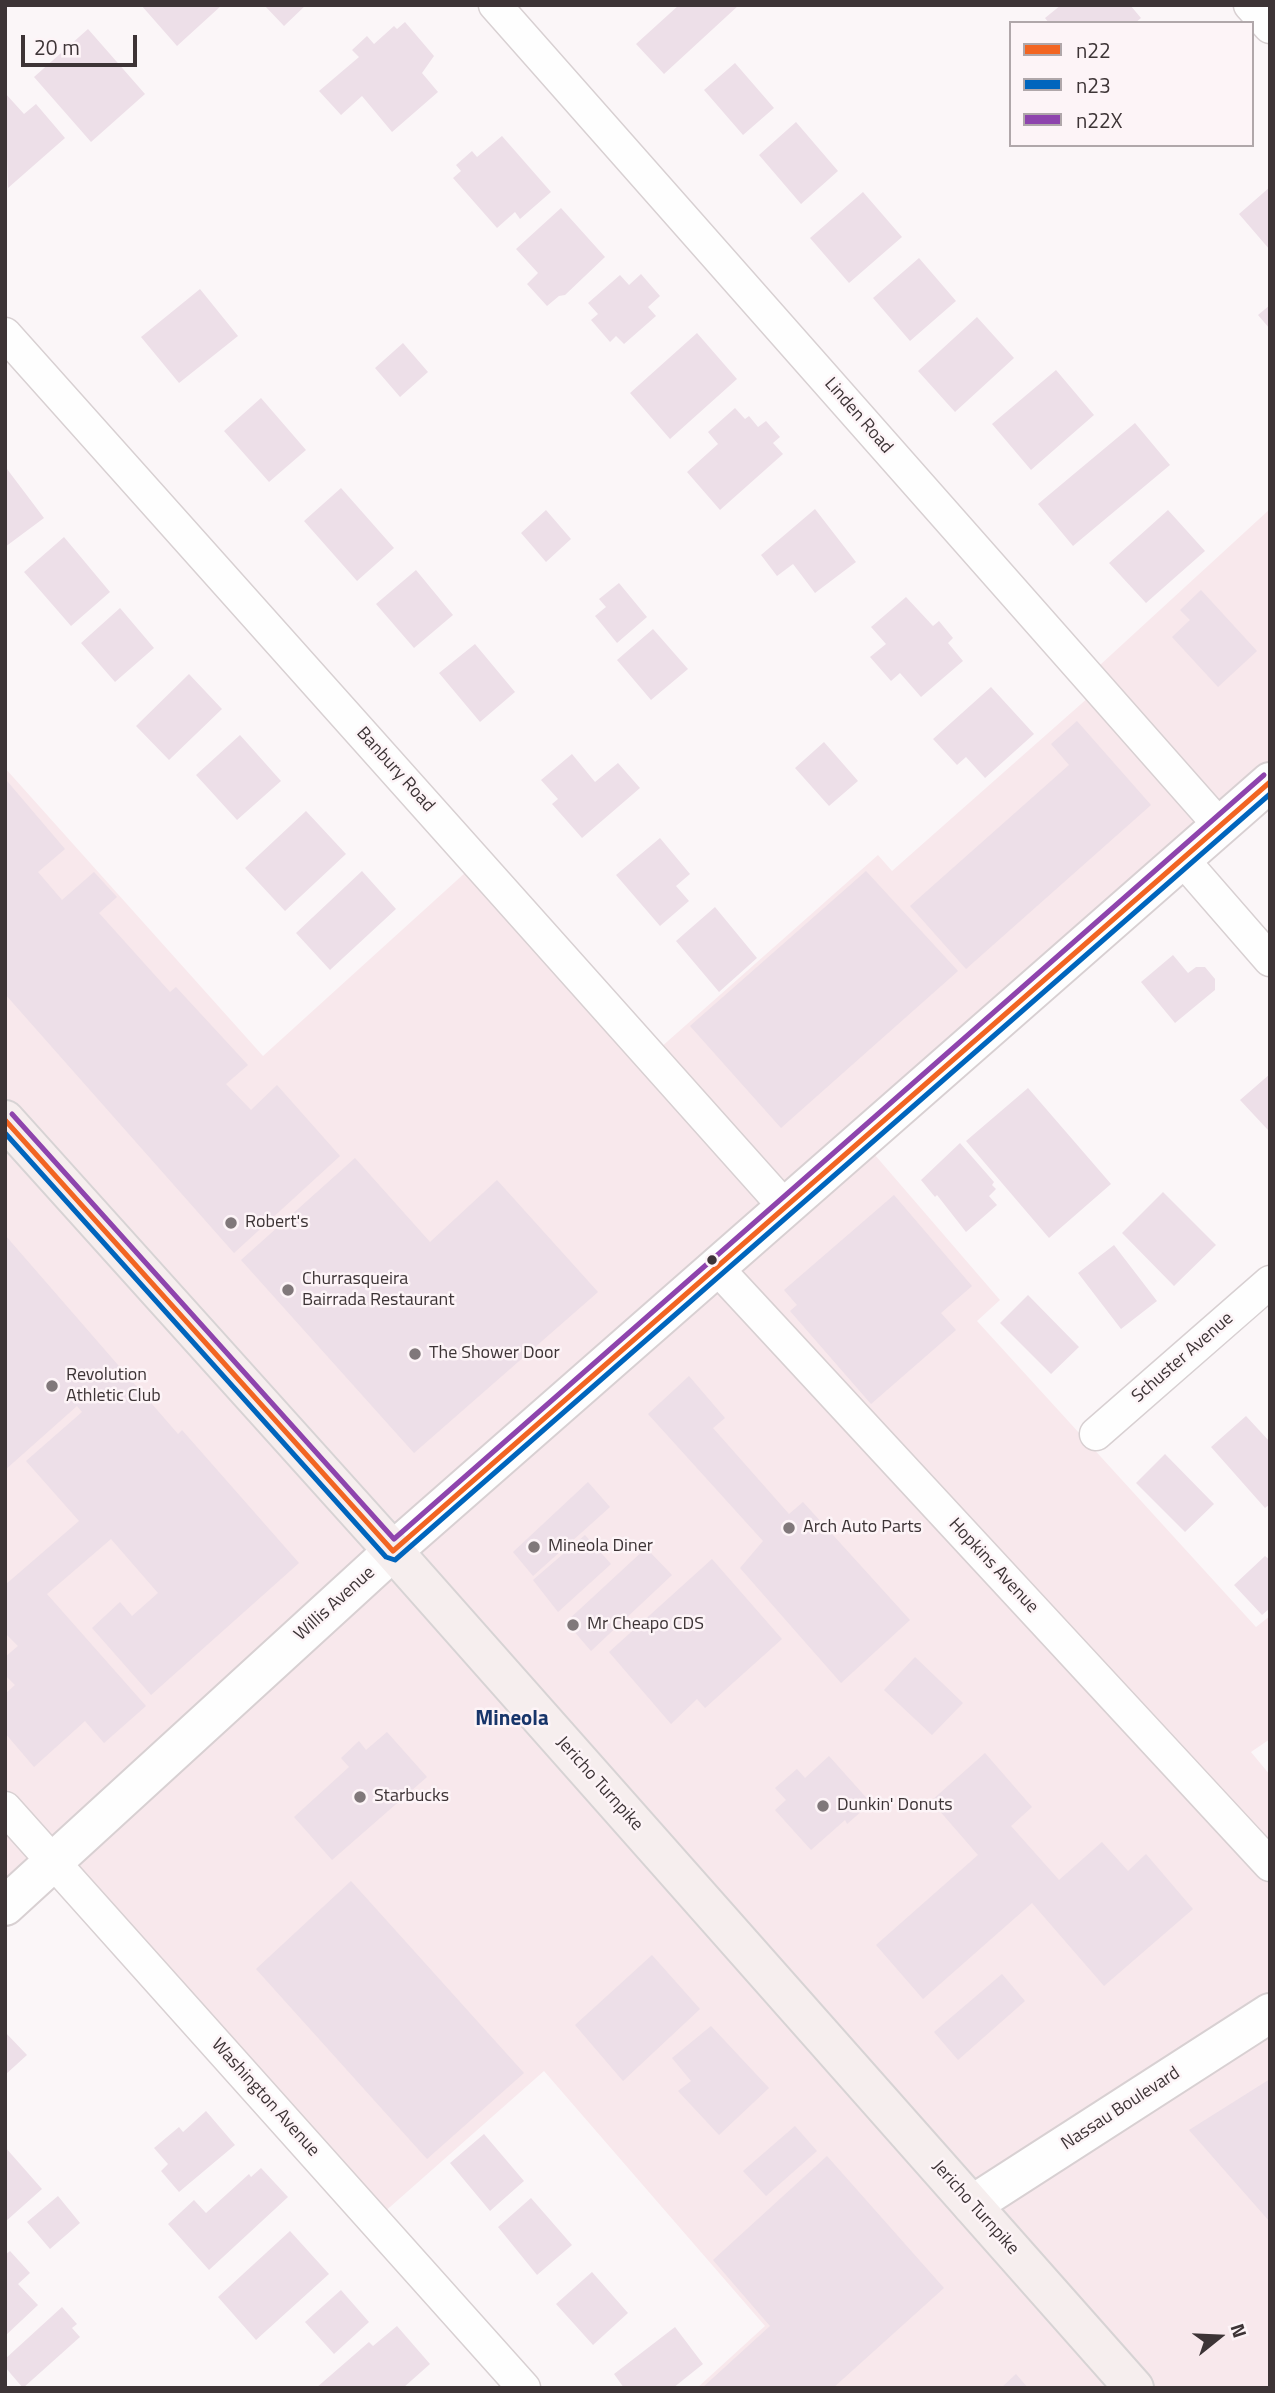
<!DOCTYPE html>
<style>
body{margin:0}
#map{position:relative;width:1275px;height:2393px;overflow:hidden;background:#fbf6f8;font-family:"Titillium Web",sans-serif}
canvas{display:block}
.frame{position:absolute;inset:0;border:7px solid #3d3436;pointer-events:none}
.legend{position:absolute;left:1009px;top:21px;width:245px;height:126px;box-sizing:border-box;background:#fdf4f7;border:2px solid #b0a7aa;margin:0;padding:9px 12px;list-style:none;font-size:21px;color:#3d3436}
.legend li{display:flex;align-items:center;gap:14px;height:35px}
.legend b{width:35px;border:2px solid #b0a7aa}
.north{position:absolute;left:1184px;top:2302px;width:70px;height:70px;-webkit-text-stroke:5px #fdf4f7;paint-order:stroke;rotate:72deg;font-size:19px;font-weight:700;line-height:28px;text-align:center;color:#3d3436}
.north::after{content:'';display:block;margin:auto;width:24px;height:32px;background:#3d3436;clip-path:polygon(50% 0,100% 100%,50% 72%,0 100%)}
.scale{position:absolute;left:21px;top:35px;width:116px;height:32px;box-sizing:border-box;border:4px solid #3d3436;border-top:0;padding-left:9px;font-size:21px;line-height:24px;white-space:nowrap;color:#3d3436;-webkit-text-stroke:5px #fdf4f7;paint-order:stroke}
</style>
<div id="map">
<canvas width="1275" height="2393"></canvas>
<div class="frame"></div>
<ul class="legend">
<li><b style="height:9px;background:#f26522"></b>n22</li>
<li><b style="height:9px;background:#0065bd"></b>n23</li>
<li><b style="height:9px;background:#8e44ad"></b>n22X</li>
</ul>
<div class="north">N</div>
<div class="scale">20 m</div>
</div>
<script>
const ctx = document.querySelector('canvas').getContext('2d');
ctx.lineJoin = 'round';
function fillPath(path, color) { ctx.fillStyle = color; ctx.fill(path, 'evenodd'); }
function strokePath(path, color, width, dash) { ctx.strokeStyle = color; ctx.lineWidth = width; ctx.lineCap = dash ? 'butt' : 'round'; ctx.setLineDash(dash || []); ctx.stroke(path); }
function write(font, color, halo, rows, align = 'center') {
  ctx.font = font + ' "Titillium Web",sans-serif'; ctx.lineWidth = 5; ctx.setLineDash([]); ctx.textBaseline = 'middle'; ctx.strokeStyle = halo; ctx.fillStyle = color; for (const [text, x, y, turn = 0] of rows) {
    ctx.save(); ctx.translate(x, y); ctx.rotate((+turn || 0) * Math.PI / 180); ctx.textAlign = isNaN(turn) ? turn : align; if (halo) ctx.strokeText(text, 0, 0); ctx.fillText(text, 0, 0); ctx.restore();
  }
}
fillPath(new Path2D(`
 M 1270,509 L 1270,782 L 862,1140 L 1000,1300 L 977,1321 L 1256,1627 L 1270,1616 L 1270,1739 L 1251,1752 L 1270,1775 L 1270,2388 L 697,2388 L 765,2326 L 544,2071 L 373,2222 L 54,1862 L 5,1905 L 5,768 L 263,1056 L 477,862 L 651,1056 L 878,855 L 892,871 L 1098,689 L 1088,676 Z`), '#f8e8ec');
fillPath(new Path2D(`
 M 141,5 L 222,5 L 177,46 Z
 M 264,5 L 306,5 L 284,26 Z
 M 679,5 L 739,5 L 664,74 L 636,44 Z
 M 1061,5 L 1130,5 L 1141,18 L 1135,23 L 1049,23 L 1045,18 Z
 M 405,22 L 434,56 L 422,73 L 438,92 L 392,132 L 362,96 L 341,115 L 319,91 L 359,57 L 352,50 L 367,36 L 374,44 L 394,26 L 397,29 Z
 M 88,29 L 145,94 L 91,142 L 34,77 Z
 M 735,63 L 774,108 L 743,135 L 704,90 Z
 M 5,93 L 24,114 L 36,104 L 65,138 L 8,188 Z
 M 796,122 L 838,171 L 801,204 L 759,155 Z
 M 502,136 L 551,192 L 520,219 L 515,212 L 497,228 L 453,178 L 461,171 L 456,165 L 472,151 L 477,157 Z
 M 1270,187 L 1270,250 L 1239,214 Z
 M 863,192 L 902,237 L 849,283 L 810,238 Z
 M 561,208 L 605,257 L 565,295 L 559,296 L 547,306 L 527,284 L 538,273 L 516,249 Z
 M 919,258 L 956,301 L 910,341 L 873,298 Z
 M 641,274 L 660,296 L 648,307 L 656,316 L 624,344 L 616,336 L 610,342 L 591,320 L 598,314 L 588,303 L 620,275 L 629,285 Z
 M 200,289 L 238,336 L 179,383 L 141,337 Z
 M 1270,305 L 1270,329 L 1258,315 Z
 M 977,317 L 1014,358 L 955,412 L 918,371 Z
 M 697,333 L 737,379 L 670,439 L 630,393 Z
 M 403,343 L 428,372 L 400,397 L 375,368 Z
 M 1056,370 L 1094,415 L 1031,470 L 992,424 Z
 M 261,398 L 306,450 L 269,482 L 224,431 Z
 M 735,408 L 745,419 L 749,416 L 758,427 L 766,421 L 780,437 L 773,443 L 783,454 L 720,510 L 687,472 L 718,444 L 708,432 Z
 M 1135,423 L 1170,465 L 1073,546 L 1038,504 Z
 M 7,469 L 44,518 L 5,547 L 5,470 Z
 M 341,488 L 394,548 L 357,581 L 304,521 Z
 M 815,509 L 856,562 L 815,593 L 793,564 L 777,576 L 761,555 Z
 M 546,510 L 571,539 L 546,562 L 521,533 Z
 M 1168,510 L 1205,551 L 1146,603 L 1109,563 Z
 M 64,537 L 110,592 L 71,626 L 24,572 Z
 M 416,570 L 453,615 L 414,648 L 376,604 Z
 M 619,583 L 647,617 L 617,643 L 595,616 L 606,607 L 599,599 Z
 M 1201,590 L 1257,651 L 1218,687 L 1172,637 L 1190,620 L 1180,610 Z
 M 906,597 L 933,626 L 939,621 L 953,638 L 948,643 L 963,661 L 921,697 L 900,673 L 891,681 L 870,657 L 886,644 L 871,627 Z
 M 120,608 L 154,648 L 115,682 L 81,643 Z
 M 653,629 L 688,669 L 651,700 L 617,660 Z
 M 475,644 L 515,692 L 480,722 L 439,673 Z
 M 189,674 L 222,709 L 169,760 L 136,726 Z
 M 991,687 L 1034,734 L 985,778 L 966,757 L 957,765 L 933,739 Z
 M 1077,721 L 1151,805 L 966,969 L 910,906 L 1069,765 L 1051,744 Z
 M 240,735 L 281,781 L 237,820 L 196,775 Z
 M 824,742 L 858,781 L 829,806 L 795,768 Z
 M 572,754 L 595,782 L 618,763 L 640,788 L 582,838 L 552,804 L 558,799 L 541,780 Z
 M 7,781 L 65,849 L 38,872 L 62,900 L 94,872 L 117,897 L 99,913 L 170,992 L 176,987 L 248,1065 L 226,1084 L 251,1110 L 277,1085 L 340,1156 L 234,1253 L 5,994 Z
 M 306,811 L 346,854 L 285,911 L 245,868 Z
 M 660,838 L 690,874 L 676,886 L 689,901 L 660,926 L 616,875 Z
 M 362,871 L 396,909 L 330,970 L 296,933 Z
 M 866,871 L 958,971 L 781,1128 L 690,1026 Z
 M 715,907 L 757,958 L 719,992 L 676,941 Z
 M 1173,955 L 1188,973 L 1196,967 L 1205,967 L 1215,979 L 1215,990 L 1175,1023 L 1141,982 Z
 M 1270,1074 L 1270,1129 L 1268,1130 L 1240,1100 Z
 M 1028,1088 L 1111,1184 L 1049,1238 L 966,1141 Z
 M 960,1143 L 994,1182 L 992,1185 L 996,1189 L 989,1196 L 997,1205 L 966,1232 L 937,1195 L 935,1197 L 921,1180 Z
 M 355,1158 L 430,1242 L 497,1180 L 598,1292 L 414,1453 L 241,1260 Z
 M 1163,1192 L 1216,1245 L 1174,1286 L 1122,1233 Z
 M 894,1195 L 972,1286 L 941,1313 L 956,1330 L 871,1404 L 790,1311 L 797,1305 L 784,1290 Z
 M 5,1235 L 178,1434 L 182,1430 L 299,1563 L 151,1695 L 92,1628 L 120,1602 L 132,1616 L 158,1593 L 111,1539 L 47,1594 L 146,1706 L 104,1743 L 85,1721 L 34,1767 L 5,1733 L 5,1694 L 15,1685 L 5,1675 L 5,1657 L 18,1646 L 5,1633 L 5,1585 L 79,1521 L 26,1461 L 82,1412 L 77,1406 L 5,1470 Z
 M 1114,1245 L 1157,1301 L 1121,1329 L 1078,1273 Z
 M 1028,1295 L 1079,1347 L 1051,1374 L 1000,1323 Z
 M 689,1376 L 725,1418 L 713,1428 L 789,1514 L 803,1502 L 910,1620 L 841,1683 L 740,1568 L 763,1541 L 648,1414 Z
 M 1246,1416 L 1270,1442 L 1270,1504 L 1265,1508 L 1211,1447 Z
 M 1165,1454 L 1214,1504 L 1185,1532 L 1136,1483 Z
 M 588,1482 L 610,1507 L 533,1576 L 513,1552 Z
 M 585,1535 L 611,1564 L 558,1612 L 533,1580 Z
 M 646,1548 L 672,1575 L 591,1651 L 566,1622 Z
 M 1265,1556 L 1270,1560 L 1270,1608 L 1262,1615 L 1234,1585 Z
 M 712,1559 L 782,1639 L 705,1708 L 697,1699 L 671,1724 L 609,1652 Z
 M 915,1657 L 963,1703 L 932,1735 L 884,1690 Z
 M 387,1732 L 427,1777 L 332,1860 L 294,1817 L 349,1767 L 341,1758 L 359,1741 L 366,1750 Z
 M 985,1753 L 1032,1807 L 1011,1826 L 1059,1880 L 1102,1842 L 1128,1871 L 1146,1854 L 1193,1909 L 1104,1986 L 1032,1903 L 923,1999 L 876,1945 L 978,1855 L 931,1801 Z
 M 829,1756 L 871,1803 L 847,1824 L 845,1820 L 811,1850 L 775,1810 L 786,1800 L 775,1788 L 797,1769 L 805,1778 Z
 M 351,1881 L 524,2073 L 427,2159 L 256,1969 Z
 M 652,1955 L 700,2009 L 623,2081 L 575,2025 Z
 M 1002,1974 L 1025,2001 L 958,2060 L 934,2032 Z
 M 711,2026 L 769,2088 L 719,2135 L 678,2091 L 691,2081 L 672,2058 Z
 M 5,2032 L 27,2055 L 5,2075 Z
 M 1270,2079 L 1270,2222 L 1189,2130 Z
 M 206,2111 L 235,2145 L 179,2192 L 161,2171 L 168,2164 L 154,2148 L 179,2127 L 183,2132 Z
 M 795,2126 L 817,2151 L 766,2196 L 743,2171 Z
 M 484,2134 L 524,2181 L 490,2211 L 450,2163 Z
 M 5,2147 L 42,2189 L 5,2222 Z
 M 827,2156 L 944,2288 L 833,2388 L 702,2388 L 770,2326 L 713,2260 Z
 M 261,2168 L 288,2197 L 209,2270 L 168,2224 L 194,2200 L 206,2213 L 249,2174 L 251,2177 Z
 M 58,2196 L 80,2223 L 50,2249 L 27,2222 Z
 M 531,2198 L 572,2245 L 537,2275 L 498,2227 Z
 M 290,2231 L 329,2274 L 256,2340 L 218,2297 Z
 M 10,2251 L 30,2273 L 18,2284 L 38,2305 L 5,2336 L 5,2255 Z
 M 592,2272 L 628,2313 L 593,2345 L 556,2304 Z
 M 341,2290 L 369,2322 L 334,2354 L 305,2322 Z
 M 62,2307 L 77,2324 L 72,2328 L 80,2337 L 23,2388 L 5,2367 L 5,2359 Z
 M 397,2326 L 430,2364 L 403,2388 L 316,2388 L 369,2342 L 373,2346 Z
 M 675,2327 L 703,2364 L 673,2388 L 624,2388 L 614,2374 Z
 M 1016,2374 L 1028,2388 L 1001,2388 Z`), '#eddfe8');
const minor = new Path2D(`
 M 495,5 L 1221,827
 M 1250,5 L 1270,27
 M 5,334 L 785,1207
 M 1183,860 L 1270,960
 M 716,1267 L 1270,1865
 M 1096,1434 L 1270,1282
 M 5,1808 L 524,2388`);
const tertiary = new Path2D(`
 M 972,2205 L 1270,2013`);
const secondary = new Path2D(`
 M 5,1906 L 393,1551 L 1270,782`);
const primary = new Path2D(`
 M 5,1120 L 393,1551 L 1134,2388`);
strokePath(minor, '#d8d0d2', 35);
strokePath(tertiary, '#d8d0d2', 42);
strokePath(secondary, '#d8d0d2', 42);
strokePath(primary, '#d7d3d4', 42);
strokePath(minor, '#fefefe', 32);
strokePath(tertiary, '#fefefe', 38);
strokePath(secondary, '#fefefe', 38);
strokePath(primary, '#f6eeee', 38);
strokePath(new Path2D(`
 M 5,1120 L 393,1551
 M 393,1551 L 1270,782`), '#f26522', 5);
strokePath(new Path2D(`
 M 5,1133 L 386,1557 L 395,1560 L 1270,794`), '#0065bd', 5);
strokePath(new Path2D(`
 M 12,1114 L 394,1539 L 1264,775`), '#8e44ad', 5);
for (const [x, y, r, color] of [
 [231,1223,7,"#80787a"],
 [712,1260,6,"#3d3436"],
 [288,1290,7,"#80787a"],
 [415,1354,7,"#80787a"],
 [52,1386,7,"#80787a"],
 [789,1528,7,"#80787a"],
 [534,1547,7,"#80787a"],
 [573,1625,7,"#80787a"],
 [360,1797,7,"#80787a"],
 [823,1806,7,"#80787a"]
]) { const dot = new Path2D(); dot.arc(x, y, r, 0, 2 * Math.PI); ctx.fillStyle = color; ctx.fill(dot); strokePath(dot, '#fdf4f7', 2.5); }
write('18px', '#3d3436', '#fdf4f7', [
 ["Linden Road",858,416,49],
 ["Banbury Road",395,770,48],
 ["Schuster Avenue",1183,1358,-41],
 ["Hopkins Avenue",993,1566,47],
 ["Willis Avenue",335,1604,-42],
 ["Jericho Turnpike",599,1784,48],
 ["Washington Avenue",265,2098,48],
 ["Nassau Boulevard",1121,2109,-33],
 ["Jericho Turnpike",975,2208,48]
]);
write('18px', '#3d3436', '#fdf4f7', [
 ["Robert's",245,1223],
 ["Churrasqueira",302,1280],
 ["Bairrada Restaurant",302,1301],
 ["The Shower Door",429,1354],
 ["Revolution",66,1376],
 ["Athletic Club",66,1397],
 ["Arch Auto Parts",803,1528],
 ["Mineola Diner",548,1547],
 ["Mr Cheapo CDS",587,1625],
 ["Starbucks",374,1797],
 ["Dunkin' Donuts",837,1806]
], 'left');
write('bold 21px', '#17356a', '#fdf4f7', [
 ["Mineola",512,1720]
]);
</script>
